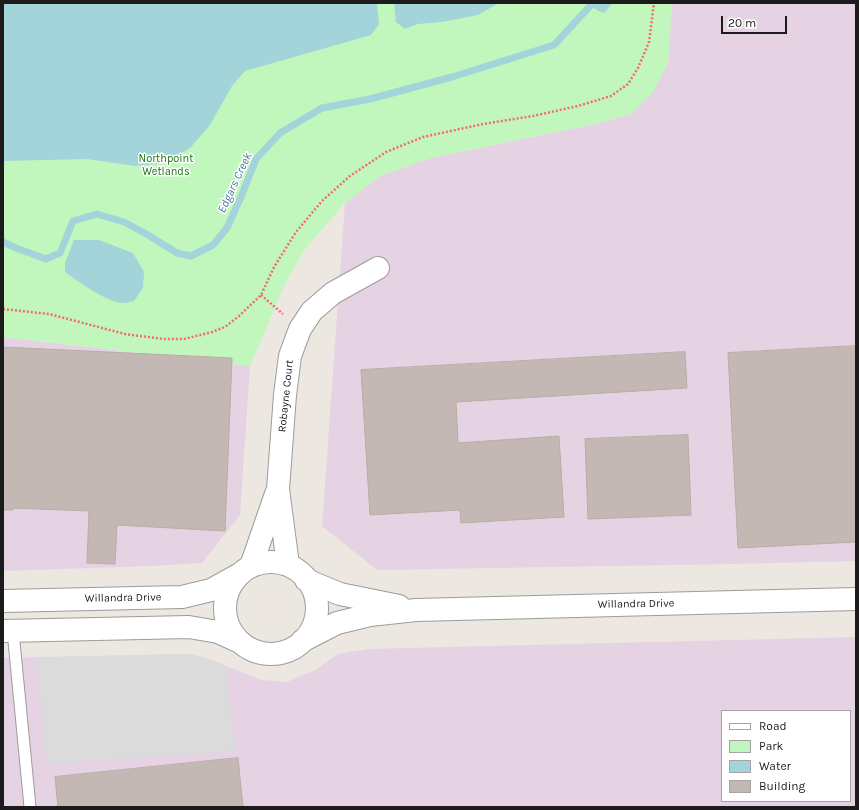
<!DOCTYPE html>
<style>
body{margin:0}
#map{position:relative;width:859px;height:810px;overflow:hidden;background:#ece7e1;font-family:Karla,sans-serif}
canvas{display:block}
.frame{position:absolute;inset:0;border:4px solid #1b1b1b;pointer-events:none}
.legend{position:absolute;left:721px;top:710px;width:130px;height:92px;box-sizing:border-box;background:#fff;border:1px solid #a4a4a4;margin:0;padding:5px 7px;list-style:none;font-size:12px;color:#1b1b1b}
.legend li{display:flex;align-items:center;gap:8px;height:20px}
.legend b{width:20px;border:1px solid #a4a4a4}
.scale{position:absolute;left:721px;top:16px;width:66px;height:18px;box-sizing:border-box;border:2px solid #1b1b1b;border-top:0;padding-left:5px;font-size:12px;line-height:14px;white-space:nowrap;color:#1b1b1b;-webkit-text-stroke:3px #fff;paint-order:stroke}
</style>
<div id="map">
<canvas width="859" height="810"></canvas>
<div class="frame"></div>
<ul class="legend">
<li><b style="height:5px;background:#fff"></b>Road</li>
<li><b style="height:11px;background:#c1f7bd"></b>Park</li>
<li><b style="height:11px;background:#a2d4d9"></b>Water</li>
<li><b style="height:11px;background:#c3b8b4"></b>Building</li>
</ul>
<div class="scale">20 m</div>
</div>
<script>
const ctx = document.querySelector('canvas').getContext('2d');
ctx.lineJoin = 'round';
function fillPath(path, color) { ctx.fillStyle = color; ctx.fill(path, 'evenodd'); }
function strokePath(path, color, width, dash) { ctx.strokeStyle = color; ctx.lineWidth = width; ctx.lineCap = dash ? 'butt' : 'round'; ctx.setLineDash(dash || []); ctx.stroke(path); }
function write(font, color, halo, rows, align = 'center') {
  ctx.font = font + ' Karla,sans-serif'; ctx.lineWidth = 3; ctx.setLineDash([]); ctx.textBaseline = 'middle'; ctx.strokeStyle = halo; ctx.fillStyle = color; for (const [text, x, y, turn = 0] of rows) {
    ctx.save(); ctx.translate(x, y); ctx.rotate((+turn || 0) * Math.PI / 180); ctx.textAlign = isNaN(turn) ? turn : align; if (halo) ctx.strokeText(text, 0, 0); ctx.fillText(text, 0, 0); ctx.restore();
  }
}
fillPath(new Path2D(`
 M 672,3 L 856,3 L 856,561 L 731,564 L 377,570 L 322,526 L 345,203 L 380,176 L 430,158 L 595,124 L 631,114 L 668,63 Z
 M 3,337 L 250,366 L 240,515 L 202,563 L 151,566 L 3,571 Z
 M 856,637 L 856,807 L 3,807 L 3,658 L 190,654 L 213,660 L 226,666 L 262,680 L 287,682 L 315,670 L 338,654 L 368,649 ZM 722,711 L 850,711 L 850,801 L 722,801 Z`), '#e5d3e4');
fillPath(new Path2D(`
 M 3,3 L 672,3 L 668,63 L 653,92 L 631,114 L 595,124 L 430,158 L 380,176 L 345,203 L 305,249 L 286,282 L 250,366 L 3,337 Z`), '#c1f7bd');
fillPath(new Path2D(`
 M 190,654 L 213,660 L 226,666 L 235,751 L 46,764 L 37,657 Z`), '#dbdbdb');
fillPath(new Path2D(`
 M 3,3 L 377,3 L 379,24 L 371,35 L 245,71 L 232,86 L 210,125 L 190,148 L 165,163 L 135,166 L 87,159 L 3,161 Z
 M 394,3 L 499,3 L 478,15 L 442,22 L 418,24 L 405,29 L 396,22 Z
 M 585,3 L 613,3 L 604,13 C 596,11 593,6 585,3 Z
 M 74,240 L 99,240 L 133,253 L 144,272 L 143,288 L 134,301 C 130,302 126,303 122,303 C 105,301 79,282 65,272 L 65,263 Z`), '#a2d4d9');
strokePath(new Path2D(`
 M 3,242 L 16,248 L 46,259 L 60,253 L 73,221 L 97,214 L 124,222 L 148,235 L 177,253 L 191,256 L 213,245 L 227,228 L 241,197 L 256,159 L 280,133 L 322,108 L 370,99 L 452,77 L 554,45 L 591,5 L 592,3`), '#a2d4d9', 7);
const building = new Path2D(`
 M 856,346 L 856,542 L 738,548 L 728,353 Z
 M 3,347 L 232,358 L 225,531 L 117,525 L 115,564 L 87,563 L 89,511 L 13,508 L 13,510 L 3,510 Z
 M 685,352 L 687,388 L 456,402 L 458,443 L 559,436 L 564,517 L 461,523 L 460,510 L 370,515 L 361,370 Z
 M 688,435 L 691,515 L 588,519 L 585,439 Z
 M 238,758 L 243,807 L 58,807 L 55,777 Z`);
fillPath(building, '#c3b8b4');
strokePath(building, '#bdaba4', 1);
const service = new Path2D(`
 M 13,631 L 30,807`);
const minor = new Path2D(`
 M225 608a46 46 0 1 1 92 0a46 46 0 1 1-92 0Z
 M 288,565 L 278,489 L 285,395 L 290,356 L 300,329 L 312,311 L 333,293 L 378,268
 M 251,566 L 276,494
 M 306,580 L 340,594 L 399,606
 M 3,601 L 182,597 L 211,590 L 238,575
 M 3,631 L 189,627 L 218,632 L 240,642
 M 302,641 L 337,623 L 370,615 L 416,610 L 856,599`);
strokePath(service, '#9c9c9c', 13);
strokePath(minor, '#9c9c9c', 24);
strokePath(new Path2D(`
 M 261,295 L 283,314
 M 3,309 L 49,314 L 125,334 L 163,339 L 184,339 L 212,332 L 225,327 L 239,316 L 261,295 L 274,267 L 296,232 L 322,201 L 350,176 L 386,152 L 423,137 L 483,124 L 533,116 L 578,106 L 611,96 L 628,84 L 638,68 L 649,42 L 654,3`), '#f46a6f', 2.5, [2, 2]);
strokePath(service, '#fff', 11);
strokePath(minor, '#fff', 22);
write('11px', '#15730f', '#fff', [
 ["Northpoint",166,159],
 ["Wetlands",166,172]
]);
write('11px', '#1b1b1b', '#fff', [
 ["Robayne Court",286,396,-84],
 ["Willandra Drive",123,598,-1],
 ["Willandra Drive",636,604,-1]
]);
write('italic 12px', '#467a97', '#fff', [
 ["Edgars Creek",235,183,-65]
]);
</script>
